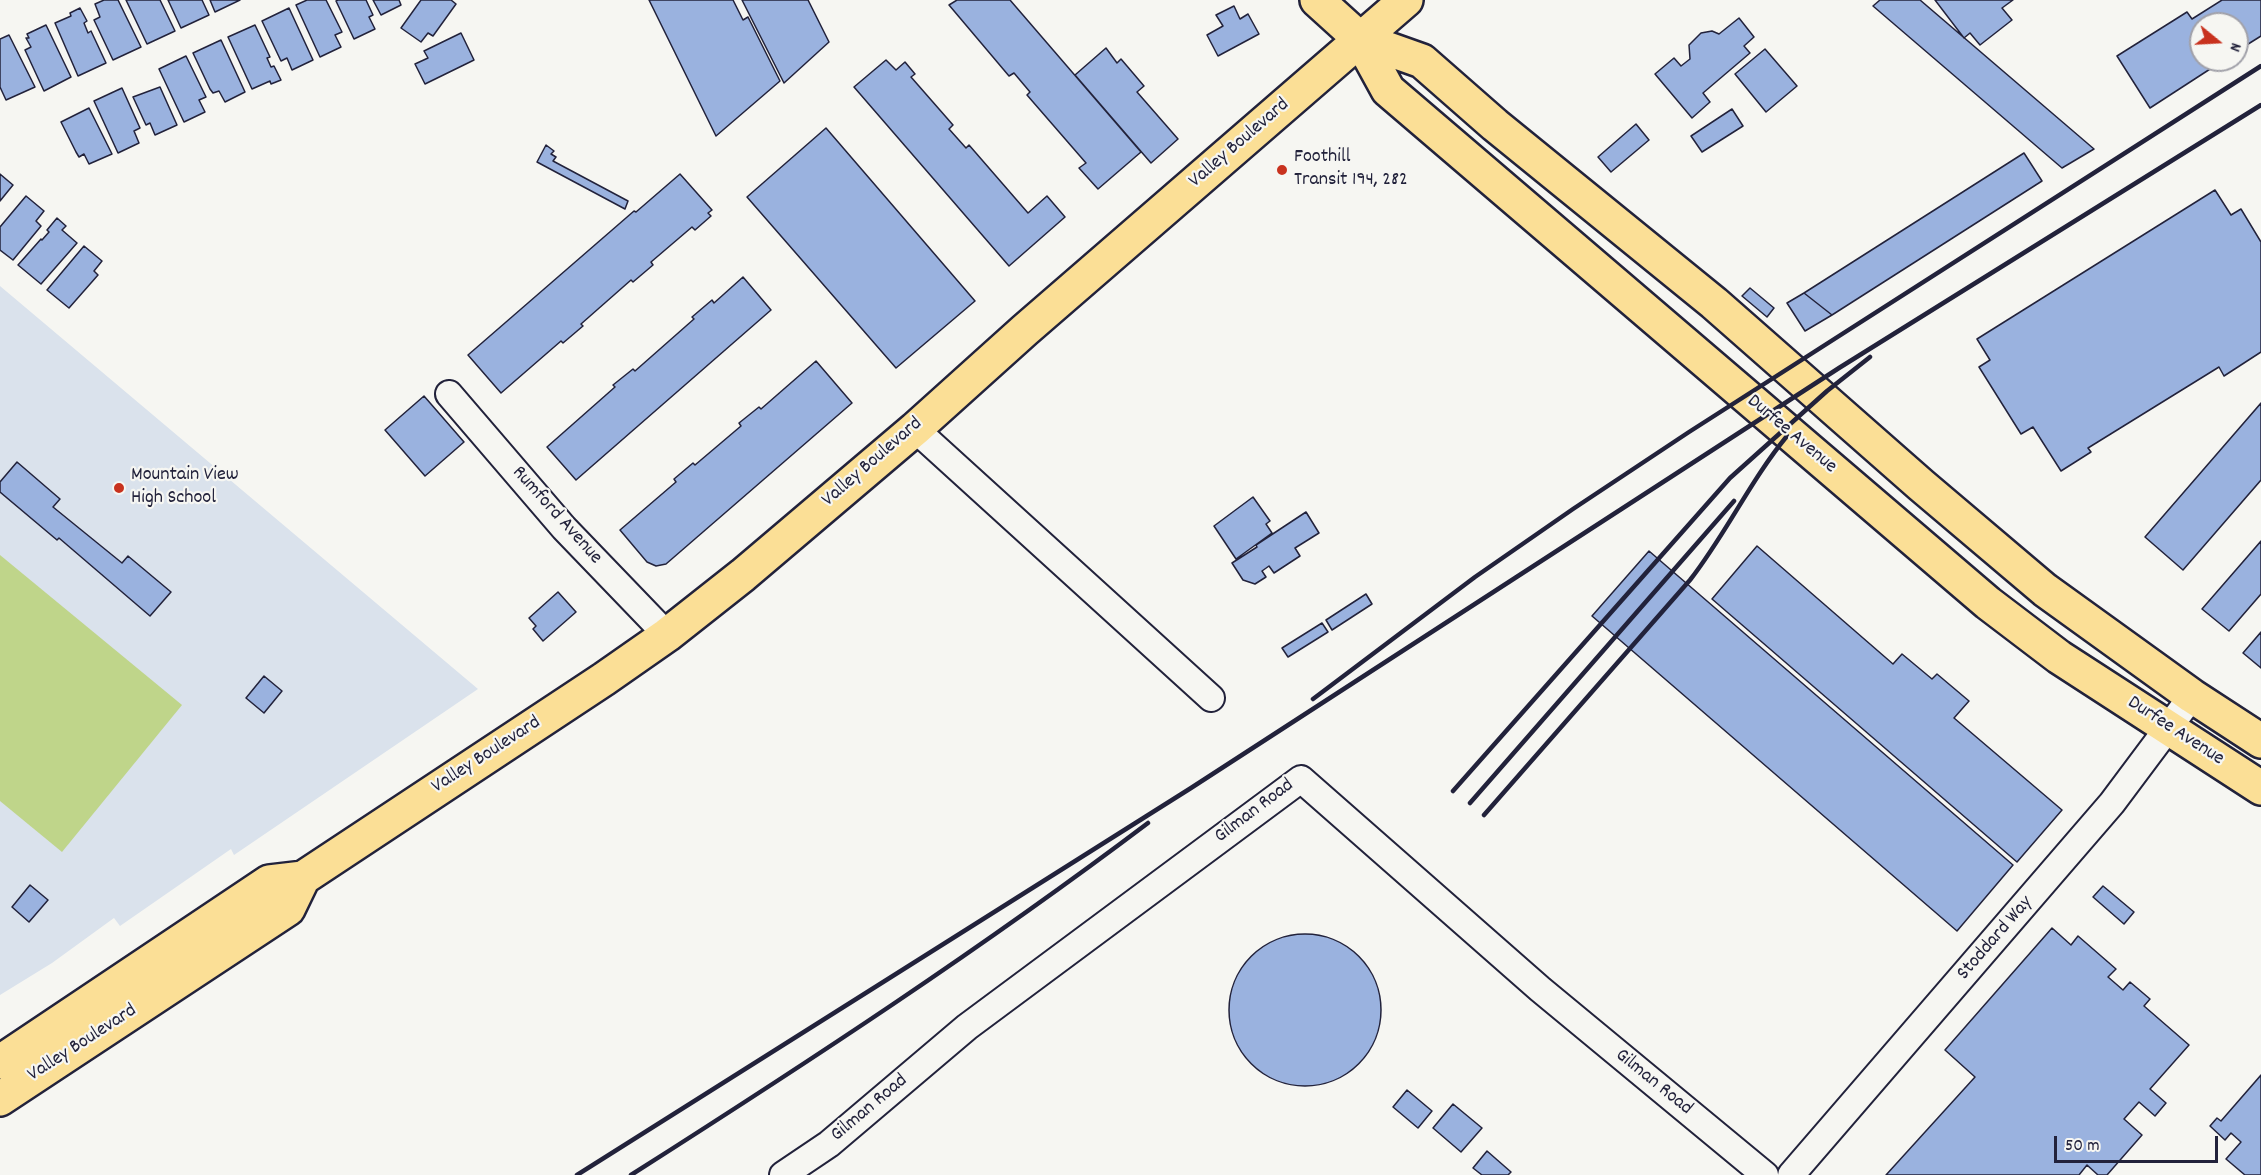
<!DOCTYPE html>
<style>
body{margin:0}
#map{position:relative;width:2261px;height:1175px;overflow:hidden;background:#f6f6f2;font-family:Dekko,sans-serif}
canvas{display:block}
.north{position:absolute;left:2189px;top:12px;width:60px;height:60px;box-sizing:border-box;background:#f6f6f2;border:2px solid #a1a1a9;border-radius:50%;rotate:108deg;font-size:16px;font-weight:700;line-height:24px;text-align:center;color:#22223b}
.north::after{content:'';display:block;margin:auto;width:21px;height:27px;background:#c8321e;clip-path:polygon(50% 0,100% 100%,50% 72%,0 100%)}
.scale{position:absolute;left:2054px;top:1136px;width:164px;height:27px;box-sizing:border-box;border:3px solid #22223b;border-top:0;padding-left:8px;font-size:18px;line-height:21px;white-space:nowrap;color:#22223b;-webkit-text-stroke:4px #f6f6f2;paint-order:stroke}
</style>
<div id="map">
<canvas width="2261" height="1175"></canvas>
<div class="north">N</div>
<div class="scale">50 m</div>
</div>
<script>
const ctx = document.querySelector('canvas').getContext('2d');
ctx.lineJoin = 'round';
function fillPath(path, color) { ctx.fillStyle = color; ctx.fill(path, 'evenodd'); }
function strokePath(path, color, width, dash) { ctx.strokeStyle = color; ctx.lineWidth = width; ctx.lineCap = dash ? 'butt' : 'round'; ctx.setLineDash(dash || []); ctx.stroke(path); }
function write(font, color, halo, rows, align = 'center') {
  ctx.font = font + ' Dekko,sans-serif'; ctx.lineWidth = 4.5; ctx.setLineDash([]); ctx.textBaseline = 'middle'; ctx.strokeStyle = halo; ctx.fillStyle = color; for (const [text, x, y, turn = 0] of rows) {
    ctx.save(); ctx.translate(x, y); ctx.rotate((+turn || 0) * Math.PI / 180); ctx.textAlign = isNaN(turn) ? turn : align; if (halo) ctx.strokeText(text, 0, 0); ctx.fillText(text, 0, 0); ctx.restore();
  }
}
fillPath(new Path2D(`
 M 0,286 L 478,689 L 234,855 L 231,849 L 120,926 L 114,918 L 52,963 L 0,995 Z`), '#dae2ec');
fillPath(new Path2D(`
 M 0,555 L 182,705 L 62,852 L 0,801 Z`), '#bfd58a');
const building = new Path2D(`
 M 104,0 L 118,0 L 141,47 L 113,60 L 94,20 L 100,17 L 95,4 Z
 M 126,0 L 160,0 L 175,31 L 147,44 Z
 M 168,0 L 202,0 L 209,15 L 181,28 Z
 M 210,0 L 240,0 L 215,12 Z
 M 307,0 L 326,0 L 342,32 L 335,35 L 341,47 L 320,57 L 296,5 Z
 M 338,0 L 366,0 L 373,15 L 369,17 L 375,29 L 354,39 L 336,1 Z
 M 373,0 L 399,0 L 401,5 L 381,15 Z
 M 421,0 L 451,0 L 456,4 L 433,36 L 428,33 L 421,42 L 401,28 Z
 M 649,0 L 733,0 L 743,20 L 748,17 L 780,81 L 716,136 Z
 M 742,0 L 808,0 L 829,42 L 784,83 Z
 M 957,0 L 1010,0 L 1141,152 L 1098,189 L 1079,168 L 1086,163 L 1027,95 L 1030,92 L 1014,73 L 1009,76 L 949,5 Z
 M 1880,0 L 1920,0 L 2094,149 L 2062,168 L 1873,6 Z
 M 1935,0 L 2013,0 L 2002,8 L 2012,20 L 1980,45 L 1970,33 L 1964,38 Z
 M 2222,0 L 2261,0 L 2261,36 L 2237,51 L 2237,24 L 2201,24 L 2201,60 L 2224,60 L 2150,108 L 2117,56 L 2187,12 L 2192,19 Z
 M 1234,6 L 1240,19 L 1248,14 L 1259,34 L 1218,56 L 1207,35 L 1223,26 L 1216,15 Z
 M 80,8 L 87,21 L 84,23 L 88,33 L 91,31 L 106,63 L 78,76 L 55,23 L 71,16 L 70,13 Z
 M 289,8 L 313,60 L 292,70 L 287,58 L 281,61 L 262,21 Z
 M 1739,18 L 1754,37 L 1744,46 L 1750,53 L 1703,93 L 1710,102 L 1692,118 L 1655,74 L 1674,58 L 1681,66 L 1690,59 L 1689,45 L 1701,33 L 1712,31 L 1719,34 Z
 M 46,25 L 71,77 L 44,91 L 25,50 L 31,47 L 26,38 L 29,38 L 27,34 Z
 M 255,25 L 270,57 L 267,58 L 271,67 L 274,66 L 281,80 L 271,84 L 270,81 L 252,89 L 228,37 Z
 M 461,33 L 474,60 L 425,84 L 415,64 L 428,58 L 424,51 Z
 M 9,35 L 35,87 L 6,100 L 0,87 L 0,39 Z
 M 221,40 L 245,92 L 225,102 L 219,91 L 213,93 L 210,89 L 193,53 Z
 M 1106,48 L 1117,63 L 1121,59 L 1144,86 L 1137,92 L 1178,139 L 1151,163 L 1075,75 Z
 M 1765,49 L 1797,86 L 1766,112 L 1735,74 Z
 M 186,56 L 206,97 L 199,100 L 205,112 L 184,122 L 159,69 Z
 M 886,60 L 896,70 L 905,62 L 915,74 L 911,77 L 953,125 L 949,129 L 966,148 L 969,145 L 1028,213 L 1047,196 L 1065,217 L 1009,266 L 854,87 Z
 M 160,87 L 177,125 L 155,135 L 150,123 L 146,125 L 133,97 Z
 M 122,88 L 140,128 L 134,131 L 139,143 L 118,153 L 94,101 Z
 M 89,108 L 112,154 L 89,164 L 84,154 L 79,157 L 76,152 L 61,122 Z
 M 1732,109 L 1743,126 L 1702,152 L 1691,136 Z
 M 1636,124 L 1649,140 L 1611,172 L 1598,157 Z
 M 826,128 L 975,301 L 896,368 L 747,197 Z
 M 546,145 L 554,151 L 551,154 L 556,157 L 553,161 L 628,201 L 625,209 L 537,162 Z
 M 2024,153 L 2042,181 L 1832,315 L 1804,293 Z
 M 0,174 L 13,185 L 0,201 Z
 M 680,174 L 712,210 L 708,213 L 711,216 L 695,230 L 692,227 L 651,262 L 653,265 L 633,282 L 631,280 L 581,324 L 583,326 L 563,343 L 561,341 L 501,393 L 468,355 L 634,211 L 636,212 Z
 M 2215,190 L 2231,215 L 2241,209 L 2261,242 L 2261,352 L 2224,376 L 2219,367 L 2088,448 L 2091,452 L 2061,471 L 2033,427 L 2021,434 L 1979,367 L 1990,360 L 1977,339 Z
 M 26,196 L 44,211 L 36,221 L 41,226 L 13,260 L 0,250 L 0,227 Z
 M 57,218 L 66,226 L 62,230 L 77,243 L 41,284 L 18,265 L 41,239 L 42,240 L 49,232 L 47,230 Z
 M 84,246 L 102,261 L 94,271 L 98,275 L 69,308 L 47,290 Z
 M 743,277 L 771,310 L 576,480 L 547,447 L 615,387 L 613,385 L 633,369 L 635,371 L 694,319 L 692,317 L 712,300 L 714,303 Z
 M 1750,288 L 1774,308 L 1767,317 L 1742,296 Z
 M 1804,293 L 1832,315 L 1805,331 L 1787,303 Z
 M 816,361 L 852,403 L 666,564 L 656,566 L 647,562 L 620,530 L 676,482 L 674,479 L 693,463 L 695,465 L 741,426 L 739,423 L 759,407 L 761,409 Z
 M 424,396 L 464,442 L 425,476 L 385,430 Z
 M 2261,403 L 2261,480 L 2183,570 L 2145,537 Z
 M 17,462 L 60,499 L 53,507 L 122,563 L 128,556 L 171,592 L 150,616 L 59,538 L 57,540 L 0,492 L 0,482 Z
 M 1253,497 L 1270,521 L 1266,524 L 1272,533 L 1236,559 L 1214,526 Z
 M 1306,512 L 1319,533 L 1295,548 L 1300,556 L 1274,573 L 1269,566 L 1262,571 L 1266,577 L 1255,584 L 1243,580 L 1232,563 L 1257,547 L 1256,545 Z
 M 2261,541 L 2261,594 L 2229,631 L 2202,609 Z
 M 1757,546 L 1893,664 L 1902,654 L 1932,679 L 1937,674 L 1969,701 L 1954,718 L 2062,810 L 2017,862 L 1712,599 Z
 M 1649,551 L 2013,865 L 1957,931 L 1592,616 Z
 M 558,592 L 576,612 L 543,641 L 533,629 L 536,626 L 529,618 Z
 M 1366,594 L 1372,604 L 1332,630 L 1326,620 Z
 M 1322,623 L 1328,632 L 1288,657 L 1282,648 Z
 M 2261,632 L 2261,668 L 2243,653 Z
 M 264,676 L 282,691 L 264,713 L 246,698 Z
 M 30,885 L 48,900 L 29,922 L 12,907 Z
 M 2103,886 L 2134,912 L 2124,924 L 2093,897 Z
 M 2052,928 L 2071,945 L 2078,936 L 2116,969 L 2108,977 L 2123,990 L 2130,982 L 2150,999 L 2144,1006 L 2189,1045 L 2150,1089 L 2166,1103 L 2155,1116 L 2139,1102 L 2124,1119 L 2142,1135 L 2107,1175 L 2098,1175 L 2087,1165 L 2079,1175 L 1886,1175 L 1975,1077 L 1945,1050 Z
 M1229 1010a76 76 0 1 1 152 0a76 76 0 1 1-152 0Z
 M 2261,1075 L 2261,1175 L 2245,1175 L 2226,1159 L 2241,1142 L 2231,1133 L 2225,1140 L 2210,1126 L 2217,1118 L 2221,1121 Z
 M 1407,1090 L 1432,1111 L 1418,1128 L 1393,1107 Z
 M 1453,1104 L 1482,1128 L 1461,1152 L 1433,1128 Z
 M 1487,1151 L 1511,1172 L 1508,1175 L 1482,1175 L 1473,1168 Z`);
fillPath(building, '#9ab2df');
strokePath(building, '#22223b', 1.5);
const minor = new Path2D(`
 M 449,394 L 564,528 L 667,635
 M 915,429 L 1211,698
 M 783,1175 L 829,1144 L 967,1027 L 1301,779 L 1540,989 L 1765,1175
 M 1791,1175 L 2112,803 L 2192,696`);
const major = new Path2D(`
 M 1317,0 L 1360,39 L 1388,90 L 1988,603 L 2059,657 L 2261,788
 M 1360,39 L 1422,61 L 1495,125 L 1714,303 L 1921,485 L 2045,590 L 2192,696 L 2261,741
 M 0,1062 L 269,882 L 303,878 L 604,679 L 667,635 L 743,575 L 915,429 L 1025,330 L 1406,0
 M 0,1099 L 288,909 L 303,878`);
strokePath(minor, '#22223b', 30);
strokePath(major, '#22223b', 38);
strokePath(minor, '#f6f6f2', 26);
strokePath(major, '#fbdf96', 33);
strokePath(new Path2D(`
 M 1313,699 L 1475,577 L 1573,509 L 1689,432 L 2261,66
 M 1453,791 L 1730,478 L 1827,391 L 1870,357
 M 1470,803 L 1734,501
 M 1484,815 L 1690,580 C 1726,534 1750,481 1787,436
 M 577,1175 L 1191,788 L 1839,368 L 2261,105
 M 631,1175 C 807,1063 981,949 1148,823`), '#22223b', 4.5);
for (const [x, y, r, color] of [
 [1282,170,6,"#c8321e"],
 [119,488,6,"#c8321e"]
]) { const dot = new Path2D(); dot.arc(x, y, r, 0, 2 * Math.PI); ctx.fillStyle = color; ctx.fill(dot); strokePath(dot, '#f6f6f2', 2); }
write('20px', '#22223b', '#f6f6f2', [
 ["Valley Boulevard",1240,144,-41],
 ["Durfee Avenue",1791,435,40],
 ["Valley Boulevard",873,463,-41],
 ["Rumford Avenue",556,516,48],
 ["Durfee Avenue",2175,732,33],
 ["Valley Boulevard",487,756,-33],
 ["Gilman Road",1255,812,-37],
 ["Stoddard Way",1996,939,-49],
 ["Valley Boulevard",83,1044,-33],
 ["Gilman Road",1653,1083,39],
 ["Gilman Road",870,1109,-40]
]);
write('20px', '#22223b', '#f6f6f2', [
 ["Foothill",1294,158],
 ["Transit 194, 282",1294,181],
 ["Mountain View",131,476],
 ["High School",131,499]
], 'left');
</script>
